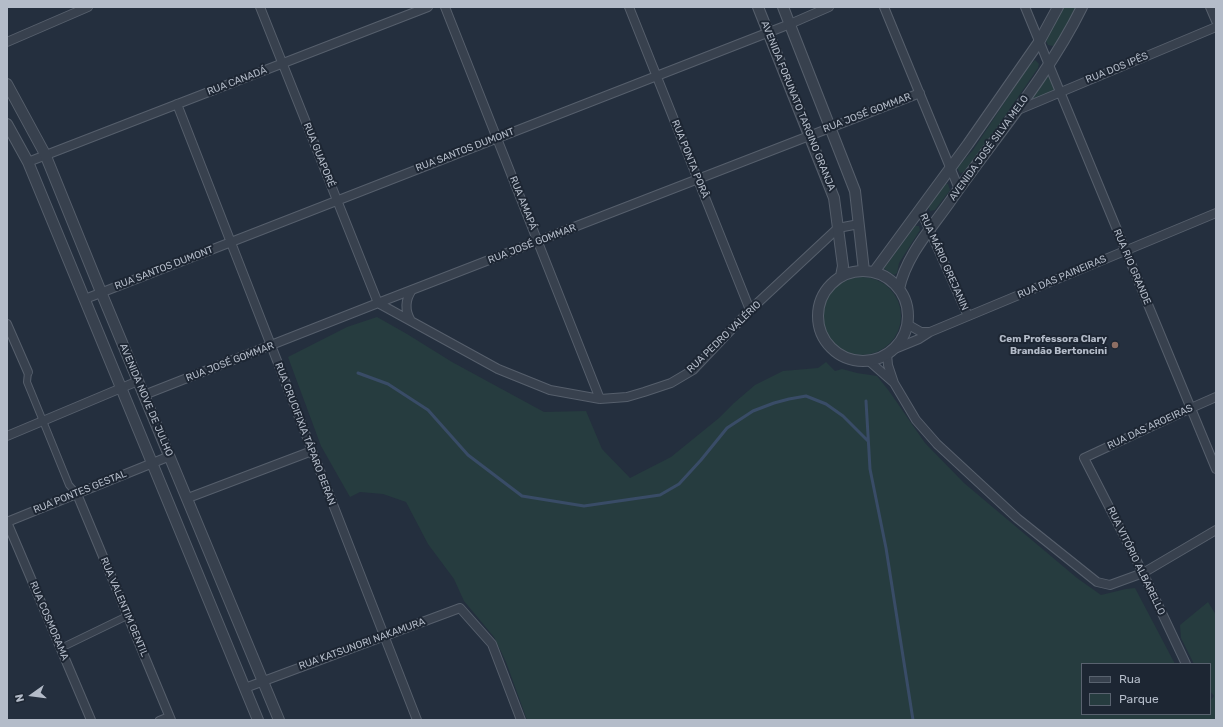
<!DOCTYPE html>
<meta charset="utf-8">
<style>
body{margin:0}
#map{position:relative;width:1223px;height:727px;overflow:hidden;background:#242f3e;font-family:Rubik,sans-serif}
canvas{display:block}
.frame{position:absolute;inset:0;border:8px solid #b4bcc9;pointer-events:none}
.legend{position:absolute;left:1081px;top:663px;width:130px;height:52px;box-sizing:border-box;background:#1d2633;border:1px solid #59626f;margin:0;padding:5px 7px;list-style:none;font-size:12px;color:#b4bcc9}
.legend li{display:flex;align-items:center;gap:8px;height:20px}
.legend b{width:20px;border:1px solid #59626f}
.north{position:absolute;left:12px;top:675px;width:40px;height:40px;-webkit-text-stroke:3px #1d2633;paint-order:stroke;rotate:256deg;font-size:11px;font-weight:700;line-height:16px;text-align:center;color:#b4bcc9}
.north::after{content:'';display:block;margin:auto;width:14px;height:18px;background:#b4bcc9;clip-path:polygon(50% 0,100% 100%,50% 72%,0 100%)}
</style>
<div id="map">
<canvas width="1223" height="727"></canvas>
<div class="frame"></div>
<ul class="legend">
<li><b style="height:5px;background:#38414e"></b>Rua</li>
<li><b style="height:11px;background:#263c3f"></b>Parque</li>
</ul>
<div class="north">N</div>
</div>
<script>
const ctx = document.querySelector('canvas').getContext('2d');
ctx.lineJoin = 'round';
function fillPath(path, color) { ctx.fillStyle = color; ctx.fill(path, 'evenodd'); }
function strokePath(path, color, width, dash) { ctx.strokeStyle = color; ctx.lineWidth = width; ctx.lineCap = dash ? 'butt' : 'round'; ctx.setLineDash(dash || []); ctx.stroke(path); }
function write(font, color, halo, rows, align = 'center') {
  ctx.font = font + ' Rubik,sans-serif'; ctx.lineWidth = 4; ctx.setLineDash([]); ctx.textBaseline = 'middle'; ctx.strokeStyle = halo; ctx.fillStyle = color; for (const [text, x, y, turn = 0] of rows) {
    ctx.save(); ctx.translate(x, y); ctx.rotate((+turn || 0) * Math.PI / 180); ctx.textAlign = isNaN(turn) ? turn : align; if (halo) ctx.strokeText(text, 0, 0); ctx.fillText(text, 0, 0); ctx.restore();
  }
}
fillPath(new Path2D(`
 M 1063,7 L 1076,7 L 1057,42 L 1053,46 L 1048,45 L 1046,41 Z
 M 1035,60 L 1039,64 L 1038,68 L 996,129 L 964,172 L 960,173 L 957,168 L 973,150 L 1028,67 Z
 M 1048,70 L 1056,91 L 1024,105 Z
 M 945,184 L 948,184 L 950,190 L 935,210 L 930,211 L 928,206 Z
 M 915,226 L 919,226 L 920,230 L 899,263 L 897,273 L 894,275 L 883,268 L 888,263 Z
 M823 316a39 39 0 1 1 78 0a39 39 0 1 1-78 0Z
 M 377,317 L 407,334 L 452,362 L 544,412 L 586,411 L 602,449 L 630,478 L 671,457 L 719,418 L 734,403 L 755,385 L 783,371 L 818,368 L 826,362 L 835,371 L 842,369 L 857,373 L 877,376 L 889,391 L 925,443 L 964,483 L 1077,578 L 1101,595 L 1126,589 L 1135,588 L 1175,664 L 1082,664 L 1082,714 L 1210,714 L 1210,701 L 1214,696 L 1210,691 L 1210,664 L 1194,664 L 1181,638 L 1180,625 L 1208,602 L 1216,615 L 1216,720 L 527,720 L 506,662 L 494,637 L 464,601 L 454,579 L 428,544 L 406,502 L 383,494 L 360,492 L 350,497 L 321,446 L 288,357 L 347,327 Z`), '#263c3f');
strokePath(new Path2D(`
 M 358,373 L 388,384 L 428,410 L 468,455 L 522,496 L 584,506 L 660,495 L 679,484 L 701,460 L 727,428 L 753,411 L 774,403 L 789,399 L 806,396 L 826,404 L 843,416 L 868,441
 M 866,401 L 870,469 L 886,548 L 913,720`), '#394c67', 3);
const pedestrian = new Path2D(`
 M 28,372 L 27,382 L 43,421 L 69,485 L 77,494
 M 61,648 L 127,616
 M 159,720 L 169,716`);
const minor = new Path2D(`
 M 260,7 L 378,303 L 498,369 L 550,390 L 600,399 L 627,397 L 644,392 L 671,383 L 693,370 L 750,310 L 838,228 L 859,224
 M 445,7 L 600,399
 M 629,7 L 750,310
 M 884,7 L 959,189
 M 1025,7 L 1216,469
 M 1210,7 L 1216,21
 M 7,42 L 88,7
 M 177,104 L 417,720
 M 1018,110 L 1216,27
 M 28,162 L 428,7
 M 920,209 L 968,316
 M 85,299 L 790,24 L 829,7
 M 411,321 C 405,311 405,300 412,290
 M 7,324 L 28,372
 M 907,324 L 921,332 L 930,332
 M 892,350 L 919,339 L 930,332 L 1216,213
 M 887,354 L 888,365 L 894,383 L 916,420 L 937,444 L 1017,518 L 1097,582 L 1110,585 L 1143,573 L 1216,530
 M 869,361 L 893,382
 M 144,395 L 378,303 L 920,93
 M 7,436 L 138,381
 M 77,494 L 171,720
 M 188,498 L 312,451
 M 7,522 L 91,720
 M 7,522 L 170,456
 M 1186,664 L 1143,573 L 1084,458 L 1191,408 L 1216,397
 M 245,688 L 460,608 L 492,644 L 521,720`);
const tertiary = new Path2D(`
 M 758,7 L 834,198 L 843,266 L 841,276
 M 783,7 L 855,191 L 864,271
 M 7,84 L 45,154 L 101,292 L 279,720
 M 7,124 L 28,162 L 258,720
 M818 316a45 45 0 1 1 90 0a45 45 0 1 1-90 0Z
 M 874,272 L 968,144 L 1039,42 L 1058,7
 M 899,289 C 906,256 930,230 949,203 C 994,138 1047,78 1082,7`);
strokePath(pedestrian, '#565f6c', 8);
strokePath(minor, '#565f6c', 10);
strokePath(tertiary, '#565f6c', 12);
strokePath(pedestrian, '#38414e', 6);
strokePath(minor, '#38414e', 8);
strokePath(tertiary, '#38414e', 10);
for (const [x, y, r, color] of [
 [1115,345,4,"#8d6e63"]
]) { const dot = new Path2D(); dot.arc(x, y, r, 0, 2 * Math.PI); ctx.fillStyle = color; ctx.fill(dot); strokePath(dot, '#1d2633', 1.5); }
write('10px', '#b4bcc9', '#1d2633', [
 ["RUA DOS IPÊS",1117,68,-22],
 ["RUA CANADÁ",237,81,-21],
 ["AVENIDA FORUNATO TARGINO GRANJA",798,106,68],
 ["RUA JOSÉ GOMMAR",867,113,-21],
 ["AVENIDA JOSÉ SILVA MELO",989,148,-54],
 ["RUA SANTOS DUMONT",465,150,-21],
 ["RUA GUAPORÉ",319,155,68],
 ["RUA PONTA PORÂ",690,159,68],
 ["RUA AMAPÁ",523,203,68],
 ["RUA JOSÉ GOMMAR",532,244,-21],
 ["RUA MÁRIO GREJANIN",944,262,66],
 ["RUA RIO GRANDE",1132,267,67],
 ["RUA SANTOS DUMONT",164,268,-21],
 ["RUA DAS PAINEIRAS",1062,277,-23],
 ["RUA PEDRO VALÉRIO",724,337,-44],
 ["RUA JOSÉ GOMMAR",230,362,-21],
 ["AVENIDA NOVE DE JULHO",146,400,67],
 ["RUA DAS AROEIRAS",1150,427,-25],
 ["RUA CRUCIFIXIA TÁPARO BERAN",305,434,69],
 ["RUA PONTES GESTAL",80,492,-22],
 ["RUA VITÓRIO ALBARELLO",1136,561,64],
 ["RUA VALENTIM GENTIL",124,607,67],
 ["RUA COSMORAMA",49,621,67],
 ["RUA KATSUNORI NAKAMURA",362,644,-20]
]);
write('bold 10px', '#b4bcc9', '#1d2633', [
 ["Cem Professora Clary",1107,339],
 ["Brandão Bertoncini",1107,351]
], 'right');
</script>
